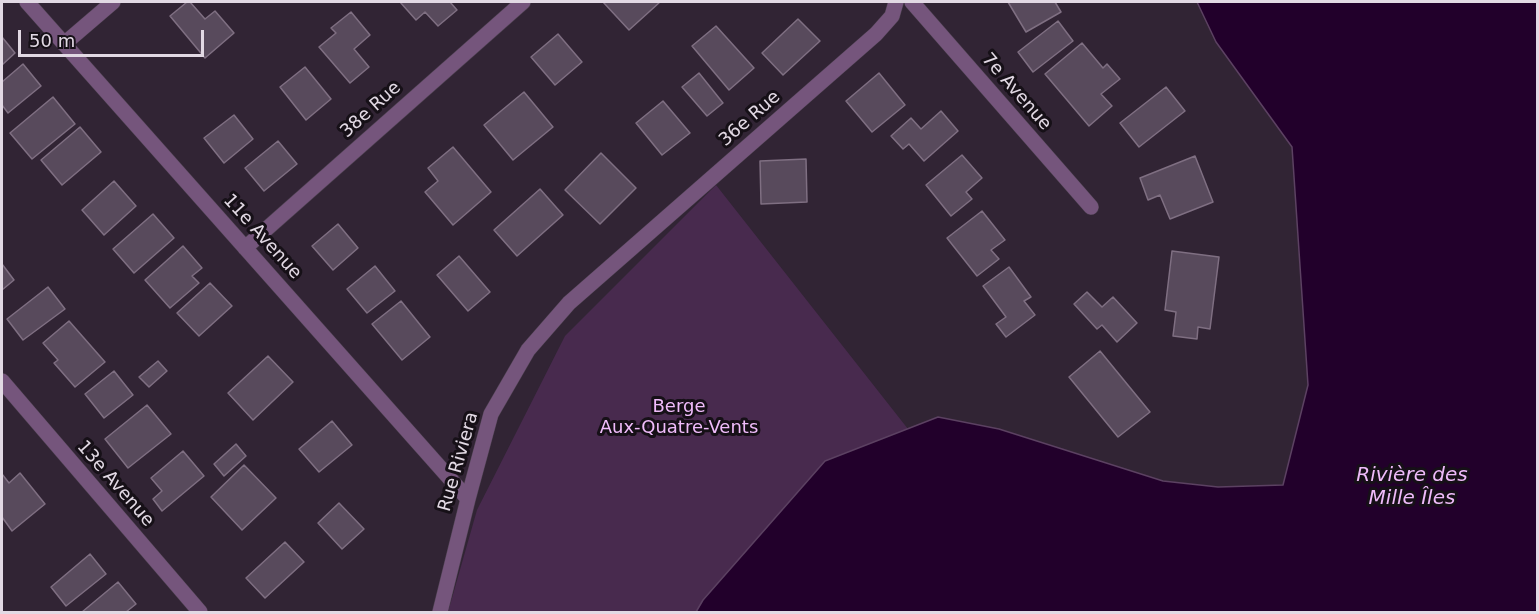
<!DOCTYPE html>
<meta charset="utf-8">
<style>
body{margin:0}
#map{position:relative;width:1539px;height:614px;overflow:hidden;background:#312434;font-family:"DejaVu Sans",sans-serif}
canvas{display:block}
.frame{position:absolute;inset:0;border:3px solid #e2d9e4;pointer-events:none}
.scale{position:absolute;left:18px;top:30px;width:186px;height:27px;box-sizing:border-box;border:3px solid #e2d9e4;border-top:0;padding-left:8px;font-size:18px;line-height:21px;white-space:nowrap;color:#e2d9e4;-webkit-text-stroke:4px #161017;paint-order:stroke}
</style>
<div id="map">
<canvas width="1539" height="614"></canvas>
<div class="frame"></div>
<div class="scale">50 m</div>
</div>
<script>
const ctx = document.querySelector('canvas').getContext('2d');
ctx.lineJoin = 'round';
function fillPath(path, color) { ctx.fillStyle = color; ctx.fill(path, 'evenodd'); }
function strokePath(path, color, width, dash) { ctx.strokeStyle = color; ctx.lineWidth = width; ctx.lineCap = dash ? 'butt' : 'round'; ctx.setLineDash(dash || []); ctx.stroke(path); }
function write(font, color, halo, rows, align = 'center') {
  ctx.font = font + ' "DejaVu Sans",sans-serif'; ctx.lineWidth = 6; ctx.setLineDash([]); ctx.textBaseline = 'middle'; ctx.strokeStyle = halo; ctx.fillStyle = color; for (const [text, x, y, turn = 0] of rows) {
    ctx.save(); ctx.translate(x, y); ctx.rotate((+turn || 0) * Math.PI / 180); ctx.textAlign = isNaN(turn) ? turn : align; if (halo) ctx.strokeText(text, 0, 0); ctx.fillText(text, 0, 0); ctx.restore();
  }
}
fillPath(new Path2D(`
 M 716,185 L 908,429 L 825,461 L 703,600 L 696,612 L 448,612 L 477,510 L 565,336 Z`), '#482a4e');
const water = new Path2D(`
 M 1197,2 L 1537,2 L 1537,612 L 696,612 L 703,600 L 825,461 L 938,417 L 999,429 L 1163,481 L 1218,487 L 1283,485 L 1308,385 L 1292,147 L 1216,42 Z`);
fillPath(water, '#22002b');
strokePath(water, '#5c4162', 1.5);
const building = new Path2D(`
 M 187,2 L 190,2 L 205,19 L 215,11 L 234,33 L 205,58 L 170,16 Z
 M 400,2 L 450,2 L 457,10 L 438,26 L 425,12 L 416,20 Z
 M 603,2 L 660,2 L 629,30 Z
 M 1008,2 L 1055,2 L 1061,12 L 1026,32 Z
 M 351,12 L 370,35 L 354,49 L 369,67 L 350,83 L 319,47 L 336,33 L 331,28 Z
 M 798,19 L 820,41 L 783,75 L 762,53 Z
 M 1058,21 L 1073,41 L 1033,72 L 1018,52 Z
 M 716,26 L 754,68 L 729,90 L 692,46 Z
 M 558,34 L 582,62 L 555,85 L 531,57 Z
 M 2,37 L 15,53 L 2,65 Z
 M 1082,43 L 1103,68 L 1107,64 L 1120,79 L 1101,94 L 1112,106 L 1089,126 L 1045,74 Z
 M 23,64 L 41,86 L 8,113 L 2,105 L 2,82 Z
 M 305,67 L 331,99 L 306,120 L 280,87 Z
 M 699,73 L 723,103 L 707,116 L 682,87 Z
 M 879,73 L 905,105 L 872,132 L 846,101 Z
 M 1166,87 L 1185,111 L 1139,147 L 1120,123 Z
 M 524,92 L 553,127 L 513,160 L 484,125 Z
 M 53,97 L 75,124 L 32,159 L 10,133 Z
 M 663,101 L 690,133 L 662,155 L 636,123 Z
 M 941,111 L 958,131 L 924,161 L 909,144 L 903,149 L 891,136 L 911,118 L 921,129 Z
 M 234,115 L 253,139 L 224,163 L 204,138 Z
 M 80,127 L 101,152 L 62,185 L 41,160 Z
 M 278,141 L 297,164 L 264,191 L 245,168 Z
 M 453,147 L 491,192 L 453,225 L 425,192 L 438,181 L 428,168 Z
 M 601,153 L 636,188 L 600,224 L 565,190 Z
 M 962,155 L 982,178 L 966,192 L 972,199 L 951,216 L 926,185 Z
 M 1195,156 L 1213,202 L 1170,219 L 1160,195 L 1148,200 L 1140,178 Z
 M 806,159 L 807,202 L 761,204 L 760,161 Z
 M 114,181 L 136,206 L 104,235 L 82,210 Z
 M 540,189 L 563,215 L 517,256 L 494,230 Z
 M 982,211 L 1005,240 L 991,250 L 999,259 L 977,276 L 947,238 Z
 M 153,214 L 174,238 L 134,273 L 113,249 Z
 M 338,224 L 358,248 L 333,270 L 312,246 Z
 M 183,246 L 202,268 L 192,276 L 199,283 L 170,308 L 145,280 Z
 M 1172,251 L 1219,257 L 1210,329 L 1198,327 L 1197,339 L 1173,336 L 1176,312 L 1165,310 Z
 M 459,256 L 490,292 L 468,311 L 437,275 Z
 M 2,264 L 14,280 L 2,290 Z
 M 375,266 L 395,291 L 367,313 L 347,289 Z
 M 1009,267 L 1031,297 L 1024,301 L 1035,315 L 1006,337 L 996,324 L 1006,317 L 983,286 Z
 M 210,283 L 232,306 L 199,336 L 177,313 Z
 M 48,287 L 65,309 L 23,340 L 7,319 Z
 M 1087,292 L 1102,307 L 1113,297 L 1137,323 L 1117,342 L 1102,325 L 1097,329 L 1074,304 Z
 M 401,301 L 430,337 L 402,360 L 372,324 Z
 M 69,321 L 105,362 L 75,387 L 54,363 L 58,360 L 43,343 Z
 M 1100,351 L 1150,412 L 1118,437 L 1069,377 Z
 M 268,356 L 293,382 L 253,420 L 228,393 Z
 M 158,361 L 167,371 L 149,387 L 139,377 Z
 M 114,371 L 133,395 L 104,418 L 85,394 Z
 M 147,405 L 171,434 L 128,468 L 105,439 Z
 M 332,421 L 352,445 L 319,472 L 299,449 Z
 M 236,444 L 246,456 L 224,476 L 214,464 Z
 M 183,451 L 204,476 L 162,511 L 153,499 L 162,491 L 151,478 Z
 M 244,465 L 276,498 L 242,530 L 211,497 Z
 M 20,473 L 45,504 L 12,531 L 2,517 L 2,474 L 9,483 Z
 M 339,503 L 364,529 L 342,549 L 318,523 Z
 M 285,542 L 304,562 L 265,598 L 246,578 Z
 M 90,554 L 106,574 L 66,606 L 51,587 Z
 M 118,582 L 136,604 L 126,612 L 82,612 Z`);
fillPath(building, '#584a5c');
strokePath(building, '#7f6f82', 1.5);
const street = new Path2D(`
 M 27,2 L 468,499
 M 912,2 L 1091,207
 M 64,44 L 113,2
 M 245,248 L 523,2
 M 2,381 L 200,612
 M 440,612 L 468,499 L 491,414 L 528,350 L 569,303 L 876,34 L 892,16 L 896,2`);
strokePath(street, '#4d4150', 16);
strokePath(street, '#75557c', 15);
write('18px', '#e2d9e4', '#161017', [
 ["7e Avenue",1016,92,49],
 ["38e Rue",371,110,-42],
 ["36e Rue",750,119,-41],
 ["11e Avenue",262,237,48],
 ["Rue Riviera",459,462,-74],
 ["13e Avenue",115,484,49]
]);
write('18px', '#f0bcfb', '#161017', [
 ["Berge",679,407],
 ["Aux-Quatre-Vents",679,428]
]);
write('italic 20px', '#eebaf9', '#161017', [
 ["Rivière des",1412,476],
 ["Mille Îles",1412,499]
]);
</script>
